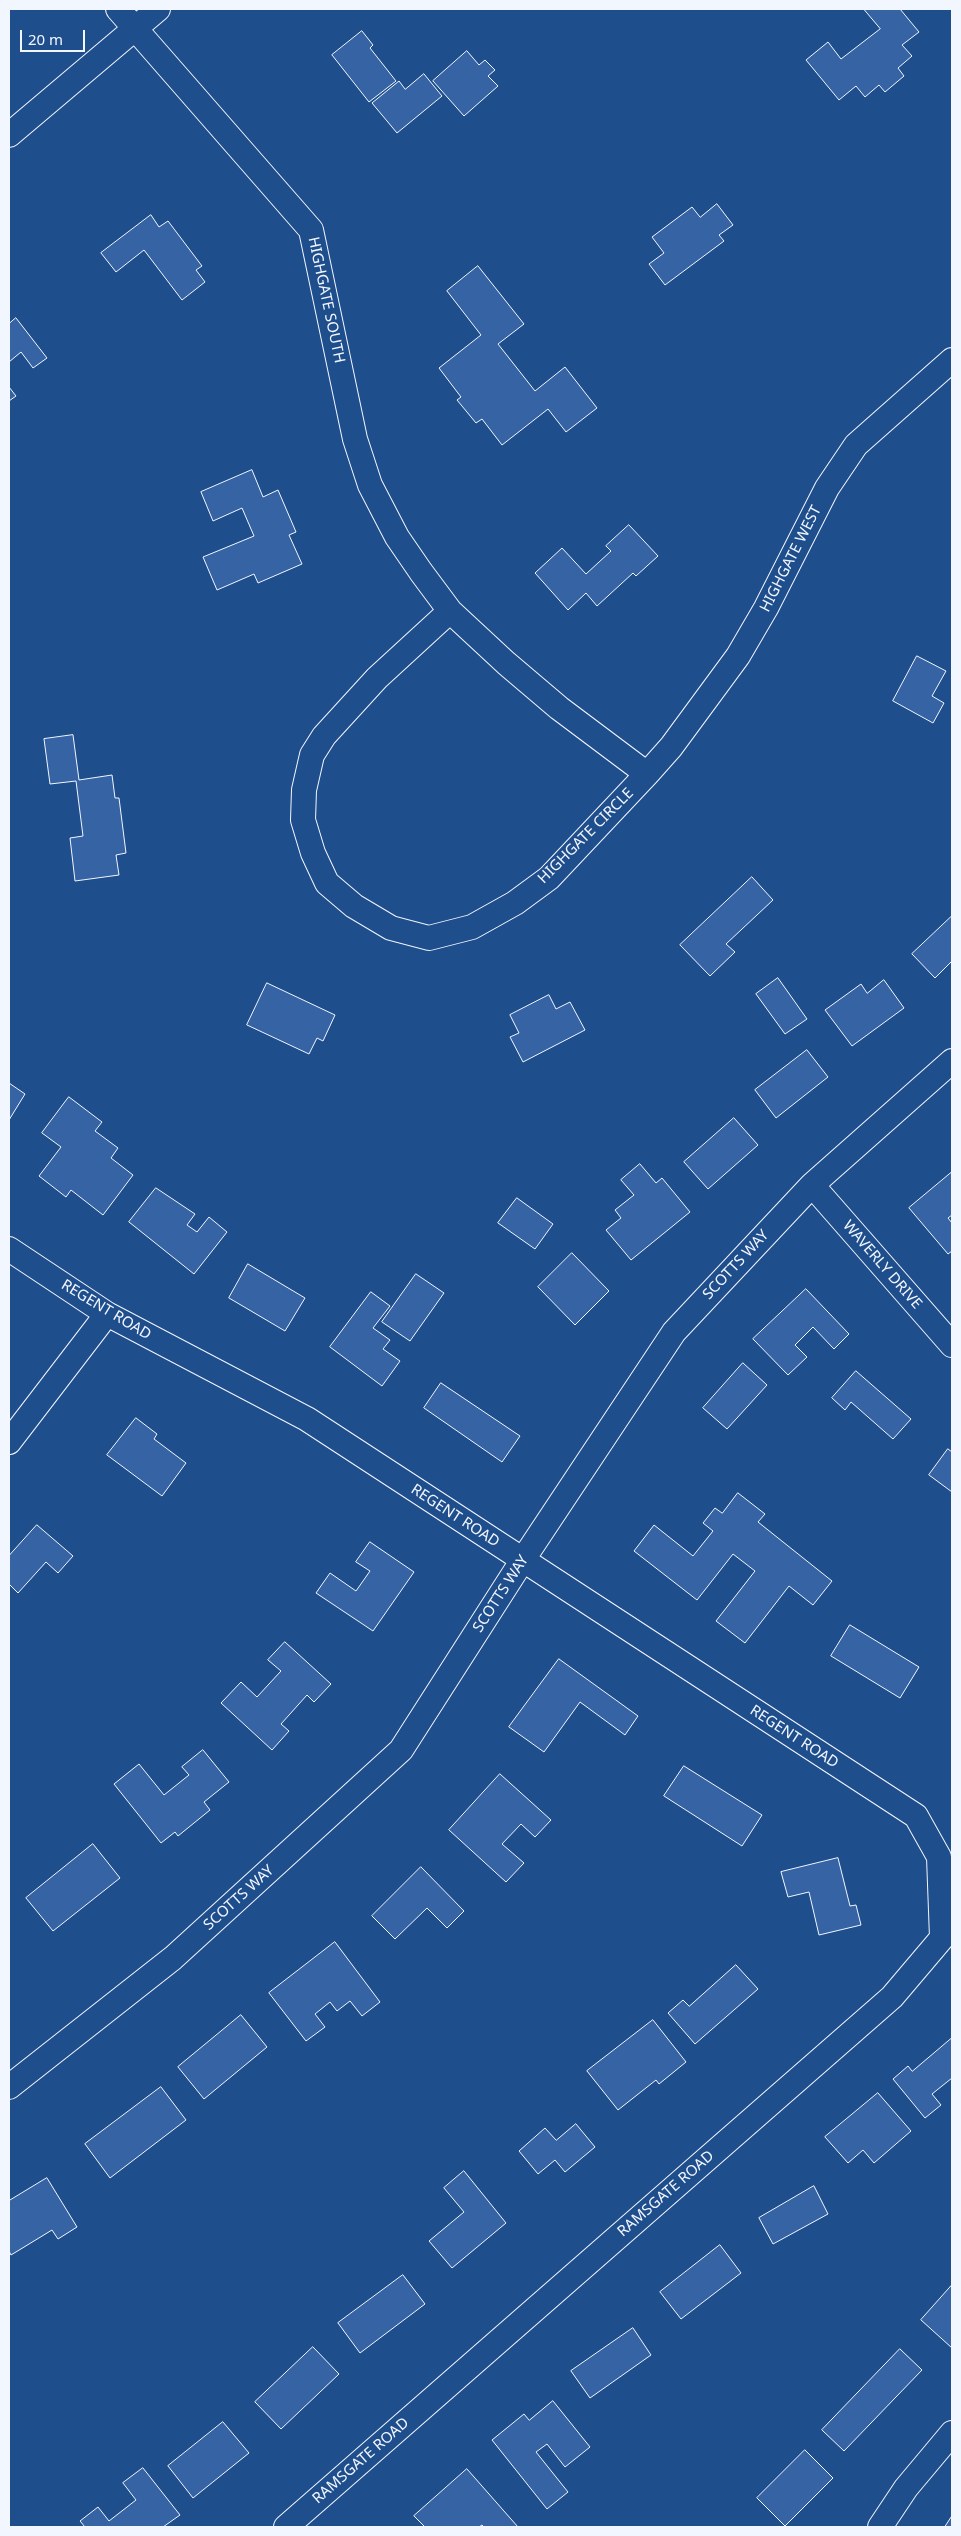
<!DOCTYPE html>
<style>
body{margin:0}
#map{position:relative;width:961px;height:2536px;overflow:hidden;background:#1f4e8c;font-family:"Noto Sans",sans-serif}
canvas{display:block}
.frame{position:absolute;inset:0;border:10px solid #f2f6ff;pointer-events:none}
.scale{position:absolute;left:20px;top:30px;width:65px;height:22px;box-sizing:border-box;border:2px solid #f2f6ff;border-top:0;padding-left:6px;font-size:15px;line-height:18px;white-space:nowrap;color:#f2f6ff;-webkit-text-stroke:4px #1f4e8c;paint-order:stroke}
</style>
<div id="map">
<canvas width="961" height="2536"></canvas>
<div class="frame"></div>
<div class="scale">20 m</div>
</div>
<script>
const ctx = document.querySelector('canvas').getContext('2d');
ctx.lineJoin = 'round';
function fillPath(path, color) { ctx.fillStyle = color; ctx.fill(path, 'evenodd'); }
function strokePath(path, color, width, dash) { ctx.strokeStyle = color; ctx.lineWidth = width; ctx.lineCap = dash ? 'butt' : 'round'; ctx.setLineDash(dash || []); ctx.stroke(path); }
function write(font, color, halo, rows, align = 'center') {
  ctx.font = font + ' "Noto Sans",sans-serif'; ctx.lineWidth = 4; ctx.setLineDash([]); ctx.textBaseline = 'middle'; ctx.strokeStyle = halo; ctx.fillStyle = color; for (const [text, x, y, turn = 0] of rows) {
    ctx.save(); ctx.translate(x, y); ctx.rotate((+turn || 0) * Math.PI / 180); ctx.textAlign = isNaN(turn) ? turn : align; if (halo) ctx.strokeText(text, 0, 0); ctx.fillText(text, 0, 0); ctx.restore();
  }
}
const building = new Path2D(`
 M 864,9 L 900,9 L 919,32 L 902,45 L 912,56 L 898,68 L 904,76 L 885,92 L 879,85 L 865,97 L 856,86 L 839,100 L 806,60 L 828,42 L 841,59 L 880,29 Z
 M 362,31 L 373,45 L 370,48 L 396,81 L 369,102 L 332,55 Z
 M 467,51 L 479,65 L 485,60 L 495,70 L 488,76 L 498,86 L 464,116 L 433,81 Z
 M 424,74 L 442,96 L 397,133 L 372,103 L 399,81 L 405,89 Z
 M 717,204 L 733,225 L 719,235 L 724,241 L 665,285 L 649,264 L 664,253 L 652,237 L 692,207 L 700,217 Z
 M 151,215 L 159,227 L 168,221 L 202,266 L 196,270 L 205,282 L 182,300 L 144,250 L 116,272 L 101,253 Z
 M 478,266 L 524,324 L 498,344 L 535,391 L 565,367 L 597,408 L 566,432 L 548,409 L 502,445 L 482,419 L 476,423 L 457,400 L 461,397 L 439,368 L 481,335 L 447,291 Z
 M 16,318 L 47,358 L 33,368 L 21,352 L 9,362 L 9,324 Z
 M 9,387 L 16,396 L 9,401 Z
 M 252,470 L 263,497 L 278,490 L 296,532 L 289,535 L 302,564 L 258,583 L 254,574 L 217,590 L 203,557 L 254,536 L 242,508 L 213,521 L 201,492 Z
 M 629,525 L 658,556 L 636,576 L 633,573 L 597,606 L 586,593 L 568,610 L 535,573 L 562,548 L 586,574 L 611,551 L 606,546 Z
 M 917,656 L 946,671 L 932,696 L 944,703 L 933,723 L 893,701 Z
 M 73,735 L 79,780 L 112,775 L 115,798 L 119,798 L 126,853 L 116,855 L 119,875 L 75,881 L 70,838 L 83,836 L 76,781 L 50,784 L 44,739 Z
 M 752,877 L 773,900 L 726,944 L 735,952 L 710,976 L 680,945 Z
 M 952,916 L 952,961 L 935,978 L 912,954 Z
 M 778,978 L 807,1019 L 785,1034 L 756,994 Z
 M 884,980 L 904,1008 L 852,1046 L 825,1010 L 861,984 L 867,993 Z
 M 267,983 L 335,1015 L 323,1041 L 317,1038 L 309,1054 L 247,1025 Z
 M 549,995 L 556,1009 L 570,1002 L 585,1030 L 523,1062 L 510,1037 L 519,1033 L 510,1015 Z
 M 807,1050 L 828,1077 L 776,1118 L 755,1090 Z
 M 9,1083 L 25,1094 L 9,1120 Z
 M 69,1097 L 102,1122 L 95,1131 L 118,1148 L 111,1158 L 133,1175 L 103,1215 L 71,1190 L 66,1197 L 39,1176 L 61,1147 L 42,1133 Z
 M 734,1118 L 758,1145 L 708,1189 L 684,1162 Z
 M 640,1164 L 656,1183 L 662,1178 L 690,1212 L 631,1260 L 606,1230 L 621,1218 L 615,1210 L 634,1195 L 621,1180 Z
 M 952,1172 L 952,1215 L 948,1218 L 952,1223 L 952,1251 L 948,1254 L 909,1208 Z
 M 156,1188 L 195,1214 L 187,1225 L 197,1232 L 209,1217 L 227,1232 L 194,1274 L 129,1222 Z
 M 517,1198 L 553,1224 L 535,1249 L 498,1223 Z
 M 572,1253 L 609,1291 L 575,1325 L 538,1287 Z
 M 248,1264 L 305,1298 L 285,1331 L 229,1298 Z
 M 416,1274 L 444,1293 L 410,1341 L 382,1322 Z
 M 806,1289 L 849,1334 L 834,1349 L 813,1327 L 795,1345 L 807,1357 L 788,1375 L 753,1339 Z
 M 371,1292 L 390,1306 L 373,1328 L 390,1340 L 383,1349 L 400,1361 L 382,1386 L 330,1347 Z
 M 743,1363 L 767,1385 L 727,1429 L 703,1408 Z
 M 856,1371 L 911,1419 L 893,1439 L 851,1402 L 845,1410 L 832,1398 Z
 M 441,1383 L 520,1436 L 502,1462 L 424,1408 Z
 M 136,1418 L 157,1434 L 154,1439 L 186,1463 L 162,1496 L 107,1455 Z
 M 948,1449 L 952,1452 L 952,1492 L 929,1475 Z
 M 738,1493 L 765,1514 L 758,1522 L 832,1581 L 813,1605 L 789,1586 L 745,1643 L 716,1621 L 755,1571 L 733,1554 L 697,1600 L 634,1551 L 654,1525 L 693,1556 L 713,1531 L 703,1523 L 715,1508 L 722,1513 Z
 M 37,1525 L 73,1556 L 58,1573 L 46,1562 L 18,1593 L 9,1584 L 9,1556 Z
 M 370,1542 L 414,1572 L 373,1631 L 316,1593 L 330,1573 L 356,1591 L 370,1571 L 356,1562 Z
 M 850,1625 L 919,1667 L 900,1698 L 831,1656 Z
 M 285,1642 L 331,1684 L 314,1702 L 307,1695 L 281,1724 L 289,1731 L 272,1750 L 221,1703 L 241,1682 L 257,1697 L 281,1671 L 268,1660 Z
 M 559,1659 L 638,1716 L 625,1735 L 580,1702 L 544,1752 L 509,1727 Z
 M 203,1750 L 229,1782 L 204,1802 L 210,1810 L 178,1836 L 175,1832 L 161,1843 L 114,1784 L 139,1764 L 164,1795 L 189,1775 L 182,1767 Z
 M 684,1766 L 762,1815 L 742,1846 L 664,1796 Z
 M 500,1774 L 551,1820 L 535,1837 L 521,1824 L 502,1844 L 524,1863 L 506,1882 L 449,1830 Z
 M 93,1844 L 120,1878 L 53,1931 L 26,1898 Z
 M 838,1858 L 850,1906 L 856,1905 L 861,1925 L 819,1935 L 809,1892 L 788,1897 L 781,1872 Z
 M 421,1867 L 464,1911 L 447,1928 L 427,1908 L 395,1939 L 372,1916 Z
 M 335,1942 L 380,2002 L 362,2016 L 350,2001 L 337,2011 L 330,2002 L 315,2014 L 325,2027 L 306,2041 L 269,1993 Z
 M 736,1965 L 758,1989 L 695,2044 L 668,2013 L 683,2000 L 689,2006 Z
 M 241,2015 L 267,2047 L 204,2099 L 178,2067 Z
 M 653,2020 L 686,2062 L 659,2084 L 656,2080 L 618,2110 L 587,2071 Z
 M 952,2038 L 952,2078 L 932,2094 L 941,2105 L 925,2118 L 893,2079 L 908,2066 L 912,2071 Z
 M 161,2087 L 186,2120 L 110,2178 L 85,2144 Z
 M 878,2093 L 911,2131 L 874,2163 L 863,2150 L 848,2163 L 825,2137 Z
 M 576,2124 L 595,2147 L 565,2172 L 555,2160 L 538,2174 L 519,2151 L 545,2128 L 556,2140 Z
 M 464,2171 L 506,2223 L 452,2268 L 429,2241 L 464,2212 L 444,2188 Z
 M 47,2178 L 77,2227 L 58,2239 L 52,2230 L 11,2255 L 9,2251 L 9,2201 Z
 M 814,2186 L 828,2214 L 773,2244 L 759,2218 Z
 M 720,2245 L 741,2273 L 681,2319 L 660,2292 Z
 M 403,2275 L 425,2304 L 360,2353 L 338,2323 Z
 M 952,2285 L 952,2348 L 921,2320 Z
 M 633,2328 L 651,2355 L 590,2398 L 571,2371 Z
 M 313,2347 L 339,2374 L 281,2429 L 255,2402 Z
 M 900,2349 L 922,2370 L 844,2451 L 822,2430 Z
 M 553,2401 L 590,2447 L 565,2467 L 547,2444 L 536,2452 L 568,2492 L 547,2509 L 492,2440 L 524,2414 L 529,2420 Z
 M 223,2422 L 249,2453 L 193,2498 L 168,2466 Z
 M 805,2450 L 833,2478 L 785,2526 L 757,2498 Z
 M 143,2468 L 180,2515 L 163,2527 L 85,2527 L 80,2521 L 98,2507 L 109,2521 L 136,2500 L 123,2483 Z
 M 467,2469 L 518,2527 L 484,2527 L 482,2525 L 479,2527 L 425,2527 L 414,2516 Z
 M 952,2516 L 952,2527 L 945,2527 Z`);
fillPath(building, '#3563a3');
strokePath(building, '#f2f6ff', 1);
const minor = new Path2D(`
 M 118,9 L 311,230 L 355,439 L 370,485 L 397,537 L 421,572 L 450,611 L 506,663 L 559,708 L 647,774
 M 9,135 L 158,9
 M 450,611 L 377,678 L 324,736 L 312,755 L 304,790 L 303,820 L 313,853 L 327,883 L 354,906 L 391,928 L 429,938 L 472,927 L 515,903 L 549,878 L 647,774 L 671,747 L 738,656 L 766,608 L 827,488 L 856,445 L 952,360
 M 812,1185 L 952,1345
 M 9,1249 L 107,1314 L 307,1419 L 916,1816 L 939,1857 L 942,1938 L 892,1997 L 286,2527
 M 9,1442 L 107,1314
 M 9,2087 L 173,1958 L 401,1750 L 522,1561 L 674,1332 L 812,1185 L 952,1061
 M 880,2527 L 906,2488 L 952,2433`);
strokePath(minor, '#f2f6ff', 26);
strokePath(minor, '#1f4e8c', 24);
write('15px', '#f2f6ff', '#1f4e8c', [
 ["HIGHGATE SOUTH",326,300,78],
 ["HIGHGATE WEST",791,559,-63],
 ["HIGHGATE CIRCLE",586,836,-45],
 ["SCOTTS WAY",736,1265,-47],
 ["WAVERLY DRIVE",882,1265,49],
 ["REGENT ROAD",106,1310,31],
 ["REGENT ROAD",455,1516,33],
 ["SCOTTS WAY",501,1594,-57],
 ["REGENT ROAD",794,1737,33],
 ["SCOTTS WAY",239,1898,-42],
 ["RAMSGATE ROAD",666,2194,-41],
 ["RAMSGATE ROAD",361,2461,-41]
]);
</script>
